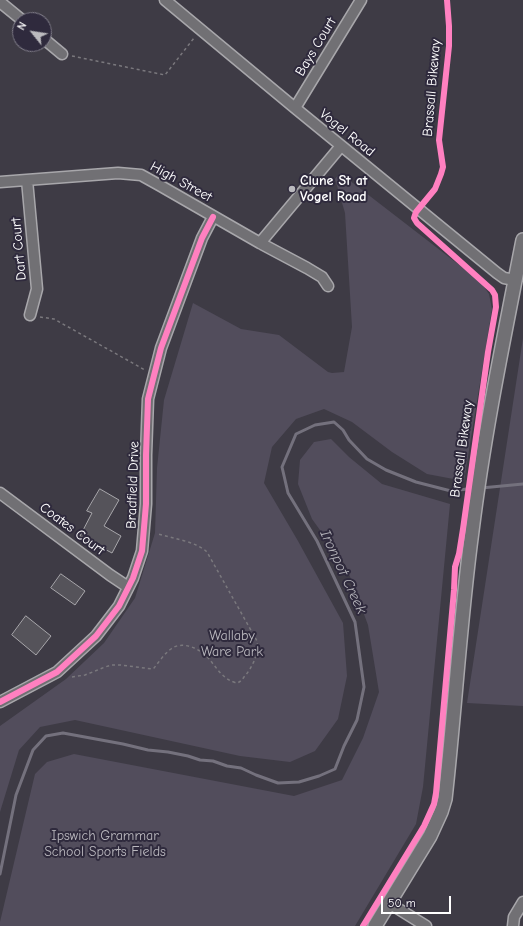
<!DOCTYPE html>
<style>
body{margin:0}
#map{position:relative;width:523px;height:926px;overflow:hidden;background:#3e3b45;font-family:"Comic Neue",sans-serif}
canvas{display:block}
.north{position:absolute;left:12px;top:12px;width:40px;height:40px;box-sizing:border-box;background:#2f2a3d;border:1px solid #827f8b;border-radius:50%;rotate:300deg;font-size:11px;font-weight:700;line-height:16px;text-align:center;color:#fff}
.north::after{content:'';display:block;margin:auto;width:14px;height:18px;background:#bbbabe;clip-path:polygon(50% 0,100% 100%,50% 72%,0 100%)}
.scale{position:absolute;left:381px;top:896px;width:70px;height:18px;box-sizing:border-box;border:2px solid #fff;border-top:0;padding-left:5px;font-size:12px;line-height:14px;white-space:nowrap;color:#fff;-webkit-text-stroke:3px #2f2a3d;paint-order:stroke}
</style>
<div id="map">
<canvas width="523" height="926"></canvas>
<div class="north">N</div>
<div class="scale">50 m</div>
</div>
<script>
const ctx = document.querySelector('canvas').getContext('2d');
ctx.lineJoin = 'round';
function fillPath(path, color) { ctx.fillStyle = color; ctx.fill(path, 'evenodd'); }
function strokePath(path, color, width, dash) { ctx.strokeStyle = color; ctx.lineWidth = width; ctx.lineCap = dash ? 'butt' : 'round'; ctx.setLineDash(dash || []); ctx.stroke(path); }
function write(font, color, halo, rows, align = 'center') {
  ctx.font = font + ' "Comic Neue",sans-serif'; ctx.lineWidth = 4; ctx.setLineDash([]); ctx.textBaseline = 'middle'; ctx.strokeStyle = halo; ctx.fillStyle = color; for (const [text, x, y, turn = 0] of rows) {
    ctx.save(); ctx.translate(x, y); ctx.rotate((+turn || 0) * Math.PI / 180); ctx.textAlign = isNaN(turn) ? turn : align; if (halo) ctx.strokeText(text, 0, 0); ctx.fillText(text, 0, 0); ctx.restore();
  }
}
fillPath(new Path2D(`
 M 340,173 L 480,281 L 489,294 L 492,309 L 464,481 L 427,474 L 392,452 L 352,422 L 324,409 L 296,419 L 272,447 L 264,483 L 298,541 L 343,623 L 347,676 L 338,719 L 315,751 L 290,762 L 240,756 L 75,720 L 40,727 L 19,750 L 0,812 L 0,726 L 66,679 L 104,643 L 135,598 L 155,533 L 157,468 L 164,400 L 193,303 L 241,329 L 279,335 L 328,372 L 332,373 L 344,372 L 352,327 L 345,213 L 335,179 Z
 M 523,338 L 523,706 L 467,703 Z
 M 331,439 L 349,457 L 382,484 L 450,504 L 423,787 L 416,824 L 355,926 L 0,926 L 0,922 L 35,774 L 47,762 L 74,754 L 294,796 L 342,780 L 363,738 L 379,692 L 368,625 L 346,566 L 312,519 L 298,484 L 300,460 L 314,442 Z`), '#524d5c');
strokePath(new Path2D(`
 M 481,488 L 523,484
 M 0,874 L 16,795 L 33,750 L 46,736 L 63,733 L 123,744 L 148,750 L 168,752 L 188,756 L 200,760 L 213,761 L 227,766 L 241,768 L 256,775 L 278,783 L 299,782 L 319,776 L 335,769 L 344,746 L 357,720 L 364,687 L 355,622 L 317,541 L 288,493 L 282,467 L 296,434 L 315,425 L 334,422 L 343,430 L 349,440 L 367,459 L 386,470 L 416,482 L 451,491 L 475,488`), '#74717d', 3);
const building = new Path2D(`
 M 100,489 L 119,500 L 104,526 L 121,536 L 112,553 L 80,536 L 92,513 L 87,511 Z
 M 61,574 L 85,591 L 75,605 L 51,588 Z
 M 26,616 L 51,636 L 36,655 L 12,635 Z`);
fillPath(building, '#55535a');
strokePath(building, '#a8a7ab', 1);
const minor = new Path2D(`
 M 165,0 L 295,108 L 497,273 L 504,278 L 515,280
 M 0,2 L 22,20
 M 44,39 L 62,54
 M 295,108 L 361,0
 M 27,180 L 37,289 L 30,315
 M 0,182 L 118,173 L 141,175 L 159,185 L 260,243 L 307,268 L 322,277 L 328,286
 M 260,243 L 341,146
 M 0,493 L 110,575 L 128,587
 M 0,702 L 57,672 L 96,636 L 119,606 L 133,578 L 142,551 L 146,504 L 146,455 L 148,399 L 161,348 L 202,238 L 213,217
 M 389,903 L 426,926
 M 513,926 L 514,917 L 523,902`);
const major = new Path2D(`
 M 375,926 L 430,836 L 441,812 L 445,799 C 455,710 460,620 472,531 C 484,433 504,337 523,240`);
strokePath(minor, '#a8a7ab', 13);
strokePath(major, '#a8a7ab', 16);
strokePath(new Path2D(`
 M 72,56 L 165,75 L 194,38
 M 40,317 L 54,319 L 145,370
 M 72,677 L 85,675 L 105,667 L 112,665 L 121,665 L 152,669 L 154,668 C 159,662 164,654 171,649 C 182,640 201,649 209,659 C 216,667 221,676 231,681 C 232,681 235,683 237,683 C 240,682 242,680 244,677 C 252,668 259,654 257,641 L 207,552 C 197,542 172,538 158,534`), '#7a787d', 1.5, [3, 3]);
strokePath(minor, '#717074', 10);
strokePath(major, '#717074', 13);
strokePath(new Path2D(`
 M 0,702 L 57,672 L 96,636 L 119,606 L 133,578 L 142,551 L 146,504 L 146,455 L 148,399 L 161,348 L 202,238 L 213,217
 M 363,926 L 424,826 L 434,804 L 436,793 L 454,590 L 455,567 L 459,554 L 463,529 L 488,352 L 496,307 L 495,295 L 492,290 L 417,223 L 414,218 L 416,212 L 435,189 L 441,174 L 443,167 L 439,140 L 449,46 L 449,26 L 447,0`), '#ff80c0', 6);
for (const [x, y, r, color] of [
 [292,189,4,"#bbbabe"]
]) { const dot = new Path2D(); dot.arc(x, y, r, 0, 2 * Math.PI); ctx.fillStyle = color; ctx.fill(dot); strokePath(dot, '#2f2a3d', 1.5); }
write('14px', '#fff', '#2f2a3d', [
 ["Bays Court",316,47,-59],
 ["Brassall Bikeway",432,88,-85],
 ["Vogel Road",347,133,39],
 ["High Street",181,182,29],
 ["Dart Court",19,249,-95],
 ["Brassall Bikeway",462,449,-82],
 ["Bradfield Drive",133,485,-88],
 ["Coates Court",72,529,37]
]);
write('bold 14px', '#fff', '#2f2a3d', [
 ["Clune St at",300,181],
 ["Vogel Road",300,197]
], 'left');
write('14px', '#bbb9bf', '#2f2a3d', [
 ["Wallaby",232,636],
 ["Ware Park",232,652],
 ["Ipswich Grammar",105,836],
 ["School Sports Fields",105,852]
]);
write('italic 15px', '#b5b4ba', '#2f2a3d', [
 ["Ironpot Creek",343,572,65]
]);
</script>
